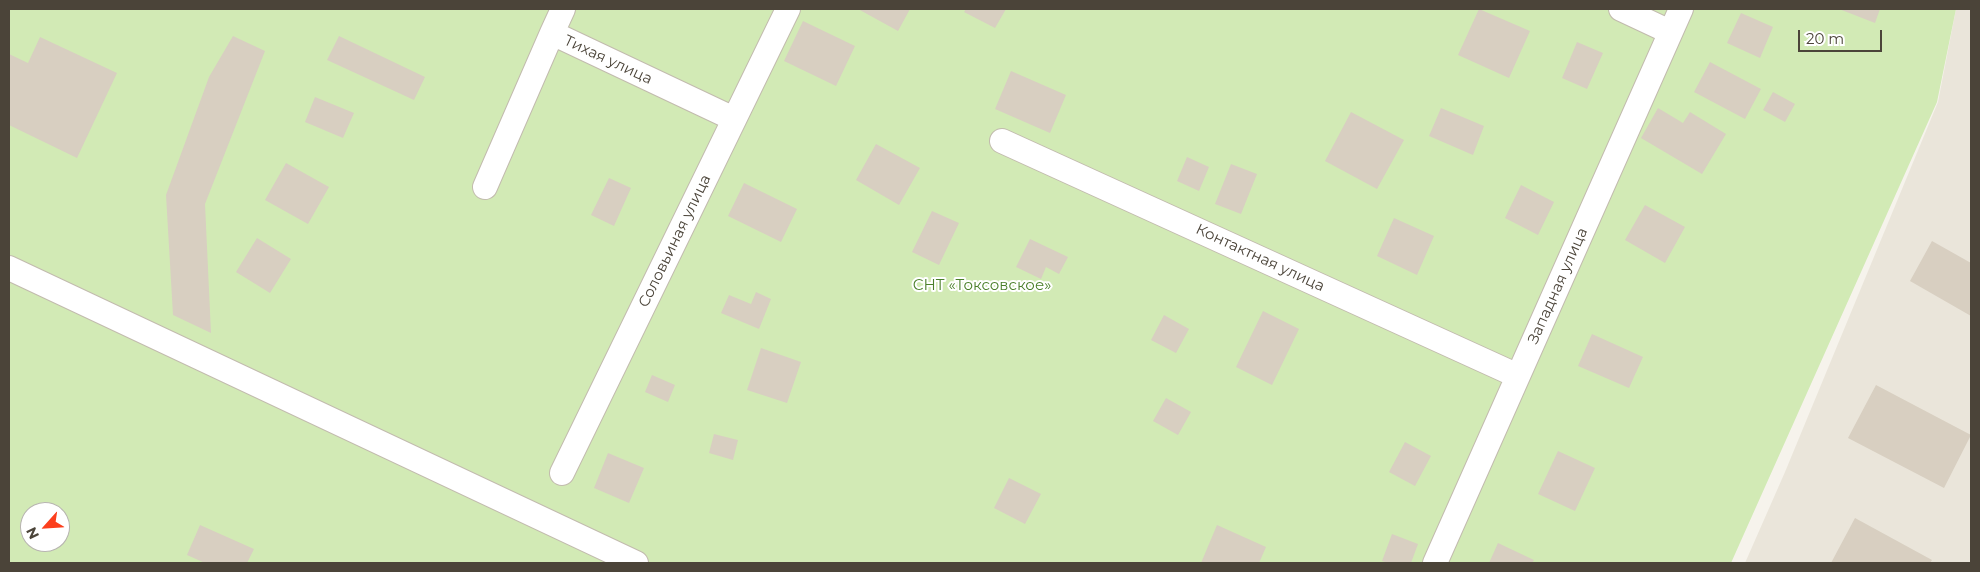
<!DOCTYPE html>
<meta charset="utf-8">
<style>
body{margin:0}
#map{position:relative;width:1980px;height:572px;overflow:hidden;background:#f6f3ec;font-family:Montserrat,sans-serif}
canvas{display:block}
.frame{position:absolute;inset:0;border:10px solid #4b4439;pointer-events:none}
.north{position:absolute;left:20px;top:502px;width:50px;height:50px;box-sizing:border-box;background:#fff;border:1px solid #b7b4b0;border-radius:50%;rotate:244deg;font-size:14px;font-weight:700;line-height:20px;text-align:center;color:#4b4439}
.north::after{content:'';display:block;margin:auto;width:18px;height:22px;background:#fc3f1d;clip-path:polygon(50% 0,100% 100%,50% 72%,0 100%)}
.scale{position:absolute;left:1798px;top:30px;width:84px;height:22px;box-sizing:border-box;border:2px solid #4b4439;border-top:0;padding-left:6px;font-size:15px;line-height:18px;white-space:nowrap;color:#4b4439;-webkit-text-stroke:4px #fff;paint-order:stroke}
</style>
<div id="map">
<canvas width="1980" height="572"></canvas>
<div class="frame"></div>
<div class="north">N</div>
<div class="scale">20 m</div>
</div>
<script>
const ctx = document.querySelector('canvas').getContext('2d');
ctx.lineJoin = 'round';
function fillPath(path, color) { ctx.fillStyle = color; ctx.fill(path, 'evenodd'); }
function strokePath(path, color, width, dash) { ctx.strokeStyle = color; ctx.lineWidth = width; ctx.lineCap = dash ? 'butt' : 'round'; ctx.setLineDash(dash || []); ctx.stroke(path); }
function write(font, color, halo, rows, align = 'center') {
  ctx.font = font + ' Montserrat,sans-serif'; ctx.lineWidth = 4; ctx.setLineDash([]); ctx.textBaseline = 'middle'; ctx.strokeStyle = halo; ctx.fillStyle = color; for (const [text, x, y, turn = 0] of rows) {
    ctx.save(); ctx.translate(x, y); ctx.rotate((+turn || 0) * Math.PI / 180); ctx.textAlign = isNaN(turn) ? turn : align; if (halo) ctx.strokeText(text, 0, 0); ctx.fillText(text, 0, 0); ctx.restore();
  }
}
fillPath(new Path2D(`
 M 1956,9 L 1971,9 L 1971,563 L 1745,563 L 1785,472 L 1938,102 Z`), '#eae5da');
fillPath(new Path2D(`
 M 9,9 L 1956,9 L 1937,102 L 1731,563 L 9,563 ZM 30,512 L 60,512 L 60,542 L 30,542 Z`), '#d2eab5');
fillPath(new Path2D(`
 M 858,9 L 910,9 L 898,31 Z
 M 966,9 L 1006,9 L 995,28 L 964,12 Z
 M 1479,9 L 1530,31 L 1509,78 L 1458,55 Z
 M 1839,9 L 1880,9 L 1875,23 Z
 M 1741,13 L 1773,27 L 1760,58 L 1727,43 Z
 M 803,21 L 855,46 L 836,86 L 784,61 Z
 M 233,36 L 265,51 L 205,204 L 211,333 L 173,315 L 166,195 L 209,77 Z
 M 339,36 L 425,77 L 414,100 L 327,60 Z
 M 40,37 L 117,73 L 77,158 L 9,125 L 9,54 L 28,63 Z
 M 1577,42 L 1603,53 L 1587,89 L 1562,78 Z
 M 1710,62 L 1761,89 L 1745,119 L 1694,92 Z
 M 1011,71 L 1066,95 L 1050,133 L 995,109 Z
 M 1773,92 L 1795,104 L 1785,122 L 1763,110 Z
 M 315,97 L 354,113 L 343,138 L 305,122 Z
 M 1441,108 L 1484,126 L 1473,155 L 1429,136 Z
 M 1658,108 L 1683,123 L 1690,112 L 1726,134 L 1702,174 L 1641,138 Z
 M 1351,112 L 1404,140 L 1377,189 L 1325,161 Z
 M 876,144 L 920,168 L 899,205 L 856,180 Z
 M 1187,157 L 1209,167 L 1199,191 L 1177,181 Z
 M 286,163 L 329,187 L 308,224 L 265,200 Z
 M 1231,164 L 1257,174 L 1241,214 L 1215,204 Z
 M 609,178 L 631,188 L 614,226 L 591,215 Z
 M 744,183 L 797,209 L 781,242 L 728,216 Z
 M 1521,185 L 1554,202 L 1538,235 L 1505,218 Z
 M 1645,205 L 1685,227 L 1665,263 L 1625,240 Z
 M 932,211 L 959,223 L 939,265 L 912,252 Z
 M 1394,218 L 1434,236 L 1417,275 L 1377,256 Z
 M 257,238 L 291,259 L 270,293 L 236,272 Z
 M 1030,239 L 1068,257 L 1059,274 L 1046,267 L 1041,279 L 1016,267 Z
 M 1932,241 L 1971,263 L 1971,316 L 1910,281 Z
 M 756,292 L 771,299 L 759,329 L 721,313 L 729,295 L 751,304 Z
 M 1263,311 L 1299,329 L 1272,385 L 1236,367 Z
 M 1164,315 L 1189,329 L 1176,353 L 1151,340 Z
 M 1592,334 L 1643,357 L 1629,388 L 1578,366 Z
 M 761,348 L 801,362 L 787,403 L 747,390 Z
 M 652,375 L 675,385 L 668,402 L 645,392 Z
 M 1876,385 L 1971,435 L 1944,488 L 1848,438 Z
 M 1166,398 L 1191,412 L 1178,435 L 1153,421 Z
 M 714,434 L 738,440 L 733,460 L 709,453 Z
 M 1405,442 L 1431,456 L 1415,486 L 1389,472 Z
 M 1558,451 L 1595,468 L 1575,511 L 1538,494 Z
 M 608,453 L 644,468 L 629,503 L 594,488 Z
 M 1009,478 L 1041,494 L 1025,524 L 994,508 Z
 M 1855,518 L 1932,560 L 1930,563 L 1831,563 Z
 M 200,525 L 254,549 L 247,563 L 205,563 L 187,555 Z
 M 1217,525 L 1266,547 L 1259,563 L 1201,563 Z
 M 1392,534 L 1418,544 L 1411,563 L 1388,563 L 1382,561 Z
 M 1498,543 L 1534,560 L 1532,563 L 1489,563 Z`), '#d8cfc1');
const street = new Path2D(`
 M 1621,9 L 1670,32
 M 552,33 L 563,9
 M 1002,141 L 1518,376
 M 485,187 L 552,33 L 734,119
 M 9,268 L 636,563
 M 562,473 L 788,9
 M 1435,563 L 1681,9`);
strokePath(street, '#c2bbae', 26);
strokePath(street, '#fff', 24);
write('15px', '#4b4439', '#fff', [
 ["Тихая улица",608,60,25],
 ["Соловьиная улица",675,241,-64],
 ["Контактная улица",1260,258,25],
 ["Западная улица",1558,286,-66]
]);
write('15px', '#4a7f2a', '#fff', [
 ["СНТ «Токсовское»",982,286]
]);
</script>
